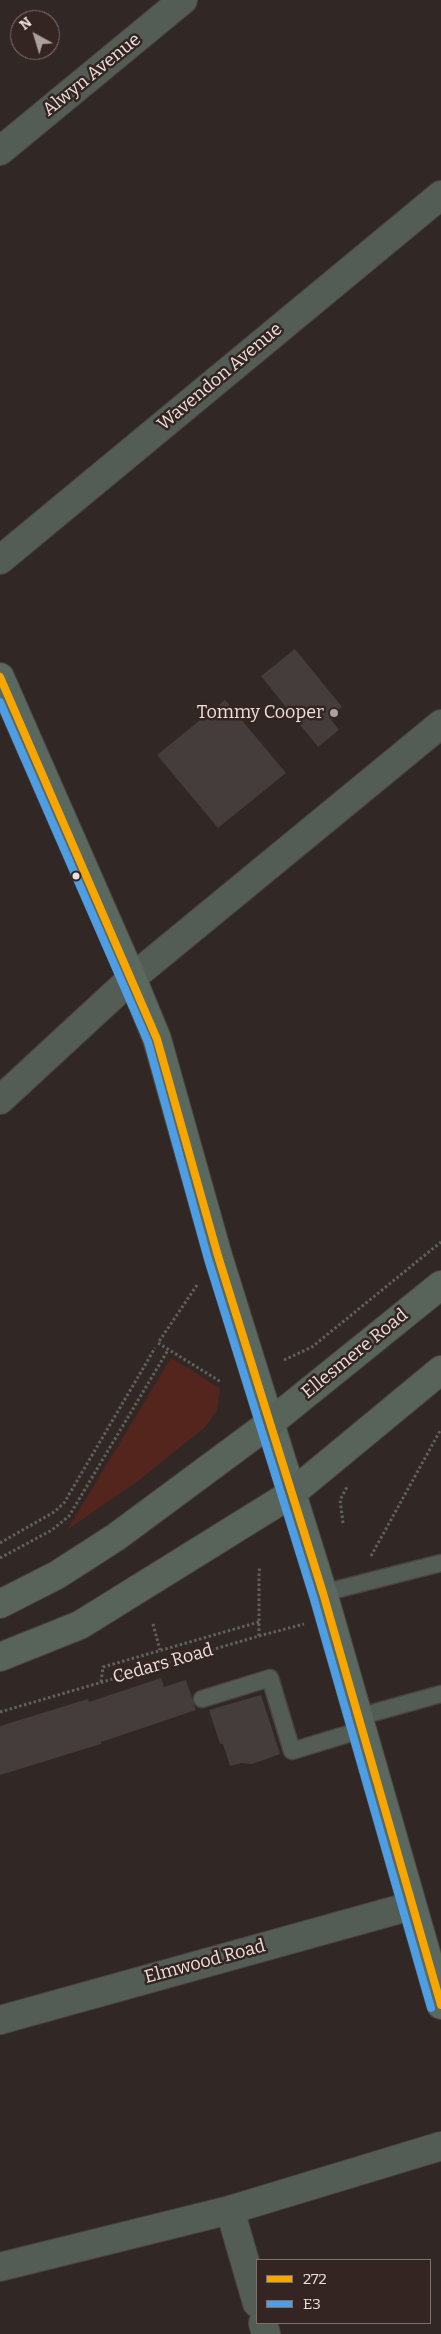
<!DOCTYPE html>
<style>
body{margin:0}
#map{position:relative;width:441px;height:2334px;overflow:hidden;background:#312826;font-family:Bitter,serif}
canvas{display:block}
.legend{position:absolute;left:256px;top:2259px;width:175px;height:65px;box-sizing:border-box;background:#352522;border:1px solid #7e706d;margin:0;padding:6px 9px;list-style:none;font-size:15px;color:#ebe0dd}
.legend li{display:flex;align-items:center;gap:10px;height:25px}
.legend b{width:25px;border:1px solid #7e706d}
.north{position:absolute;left:10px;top:10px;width:50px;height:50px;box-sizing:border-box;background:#352522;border:1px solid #7e706d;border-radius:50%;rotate:321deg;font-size:14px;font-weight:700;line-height:20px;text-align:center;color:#ebe0dd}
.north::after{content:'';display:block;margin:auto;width:18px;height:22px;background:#aaa09d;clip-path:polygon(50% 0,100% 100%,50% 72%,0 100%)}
</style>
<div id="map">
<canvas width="441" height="2334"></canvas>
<ul class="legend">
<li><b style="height:6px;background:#f7a600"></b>272</li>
<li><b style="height:6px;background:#4d9ee5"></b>E3</li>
</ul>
<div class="north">N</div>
</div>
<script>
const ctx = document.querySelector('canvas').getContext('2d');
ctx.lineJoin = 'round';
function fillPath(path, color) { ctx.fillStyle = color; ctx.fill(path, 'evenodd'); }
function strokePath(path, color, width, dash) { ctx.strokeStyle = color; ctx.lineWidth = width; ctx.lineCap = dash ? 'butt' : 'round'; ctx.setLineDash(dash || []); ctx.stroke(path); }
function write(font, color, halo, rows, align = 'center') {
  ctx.font = font + ' Bitter,serif'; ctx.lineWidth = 5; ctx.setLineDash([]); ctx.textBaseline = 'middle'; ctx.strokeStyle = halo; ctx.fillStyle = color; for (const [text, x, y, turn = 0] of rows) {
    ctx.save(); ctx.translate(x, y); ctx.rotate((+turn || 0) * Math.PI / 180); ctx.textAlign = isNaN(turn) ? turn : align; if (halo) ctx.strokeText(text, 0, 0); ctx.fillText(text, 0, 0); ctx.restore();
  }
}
fillPath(new Path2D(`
 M 171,1358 L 220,1388 L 217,1410 L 205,1427 L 138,1481 L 67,1530 Z`), '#54251d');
fillPath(new Path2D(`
 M 295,649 L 342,707 L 329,717 L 339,730 L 318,747 L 261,676 Z
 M 225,700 L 286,773 L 218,828 L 157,755 Z
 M 161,1678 L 164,1687 L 186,1680 L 196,1710 L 101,1742 L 101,1744 L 0,1775 L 0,1726 L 88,1699 L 89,1702 Z
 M 261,1695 L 280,1754 L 252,1764 L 241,1763 L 230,1766 L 223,1744 L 220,1744 L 209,1710 Z`), '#443d3b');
const lane = new Path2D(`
 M 323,1593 L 441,1563
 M 202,1699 L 270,1678 L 292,1751 L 361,1730
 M 358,1717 L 441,1694`);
const street = new Path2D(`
 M 0,151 L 183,0
 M 0,560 L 441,195
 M 0,1100 L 132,978 L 441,724
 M 0,2020 L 411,1906
 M 230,2210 L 257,2303
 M 0,2267 L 230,2210 L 441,2146
 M 263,2323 L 266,2334`);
const secondary = new Path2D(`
 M 0,677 L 132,978 L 157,1039 L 218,1256 L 323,1593 L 441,2005`);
const highway = new Path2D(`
 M 0,1604 L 57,1575 L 116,1537 L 270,1423 L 441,1285
 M 0,1657 L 80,1625 L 291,1494 L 441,1370`);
strokePath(lane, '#4a4340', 19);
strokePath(street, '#4a4340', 30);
strokePath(secondary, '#4a4340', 30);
strokePath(highway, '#4a4340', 30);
strokePath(new Path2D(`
 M 197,1285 L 158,1343 L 221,1382
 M 284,1360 L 312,1347 L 441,1242
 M 343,1523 L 340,1500 L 347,1487
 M 0,1543 L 54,1512 L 64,1503 L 155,1348
 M 371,1556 L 441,1429
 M 0,1558 L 52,1530 L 69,1516 L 168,1350
 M 153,1624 L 160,1650
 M 259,1636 L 304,1624
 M 101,1682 L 103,1667 L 259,1622
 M 0,1712 L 259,1636 L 259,1572 L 260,1566`), '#5f615d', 3, [2.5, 2.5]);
strokePath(lane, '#535d56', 16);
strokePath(street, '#535d56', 28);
strokePath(secondary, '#5b685f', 28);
strokePath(highway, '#586359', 28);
strokePath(new Path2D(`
 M 0,677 L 157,1039 L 218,1256 L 323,1593 L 441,2005`), '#f7a600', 8);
strokePath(new Path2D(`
 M 0,702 L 148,1042 L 208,1259 L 313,1596 L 431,2008`), '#4d9ee5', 8);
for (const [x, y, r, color] of [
 [334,713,5,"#aaa09d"],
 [76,876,4.5,"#ebe0dd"]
]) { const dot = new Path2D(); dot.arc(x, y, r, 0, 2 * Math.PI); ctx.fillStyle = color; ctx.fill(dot); strokePath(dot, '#352522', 2); }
write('18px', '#ebe0dd', '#352522', [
 ["Alwyn Avenue",92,75,-39],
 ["Wavendon Avenue",220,377,-40],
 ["Ellesmere Road",355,1354,-39],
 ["Cedars Road",163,1664,-16],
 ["Elmwood Road",205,1962,-15]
]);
write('18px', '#ebe0dd', '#352522', [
 ["Tommy Cooper",324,713]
], 'right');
</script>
